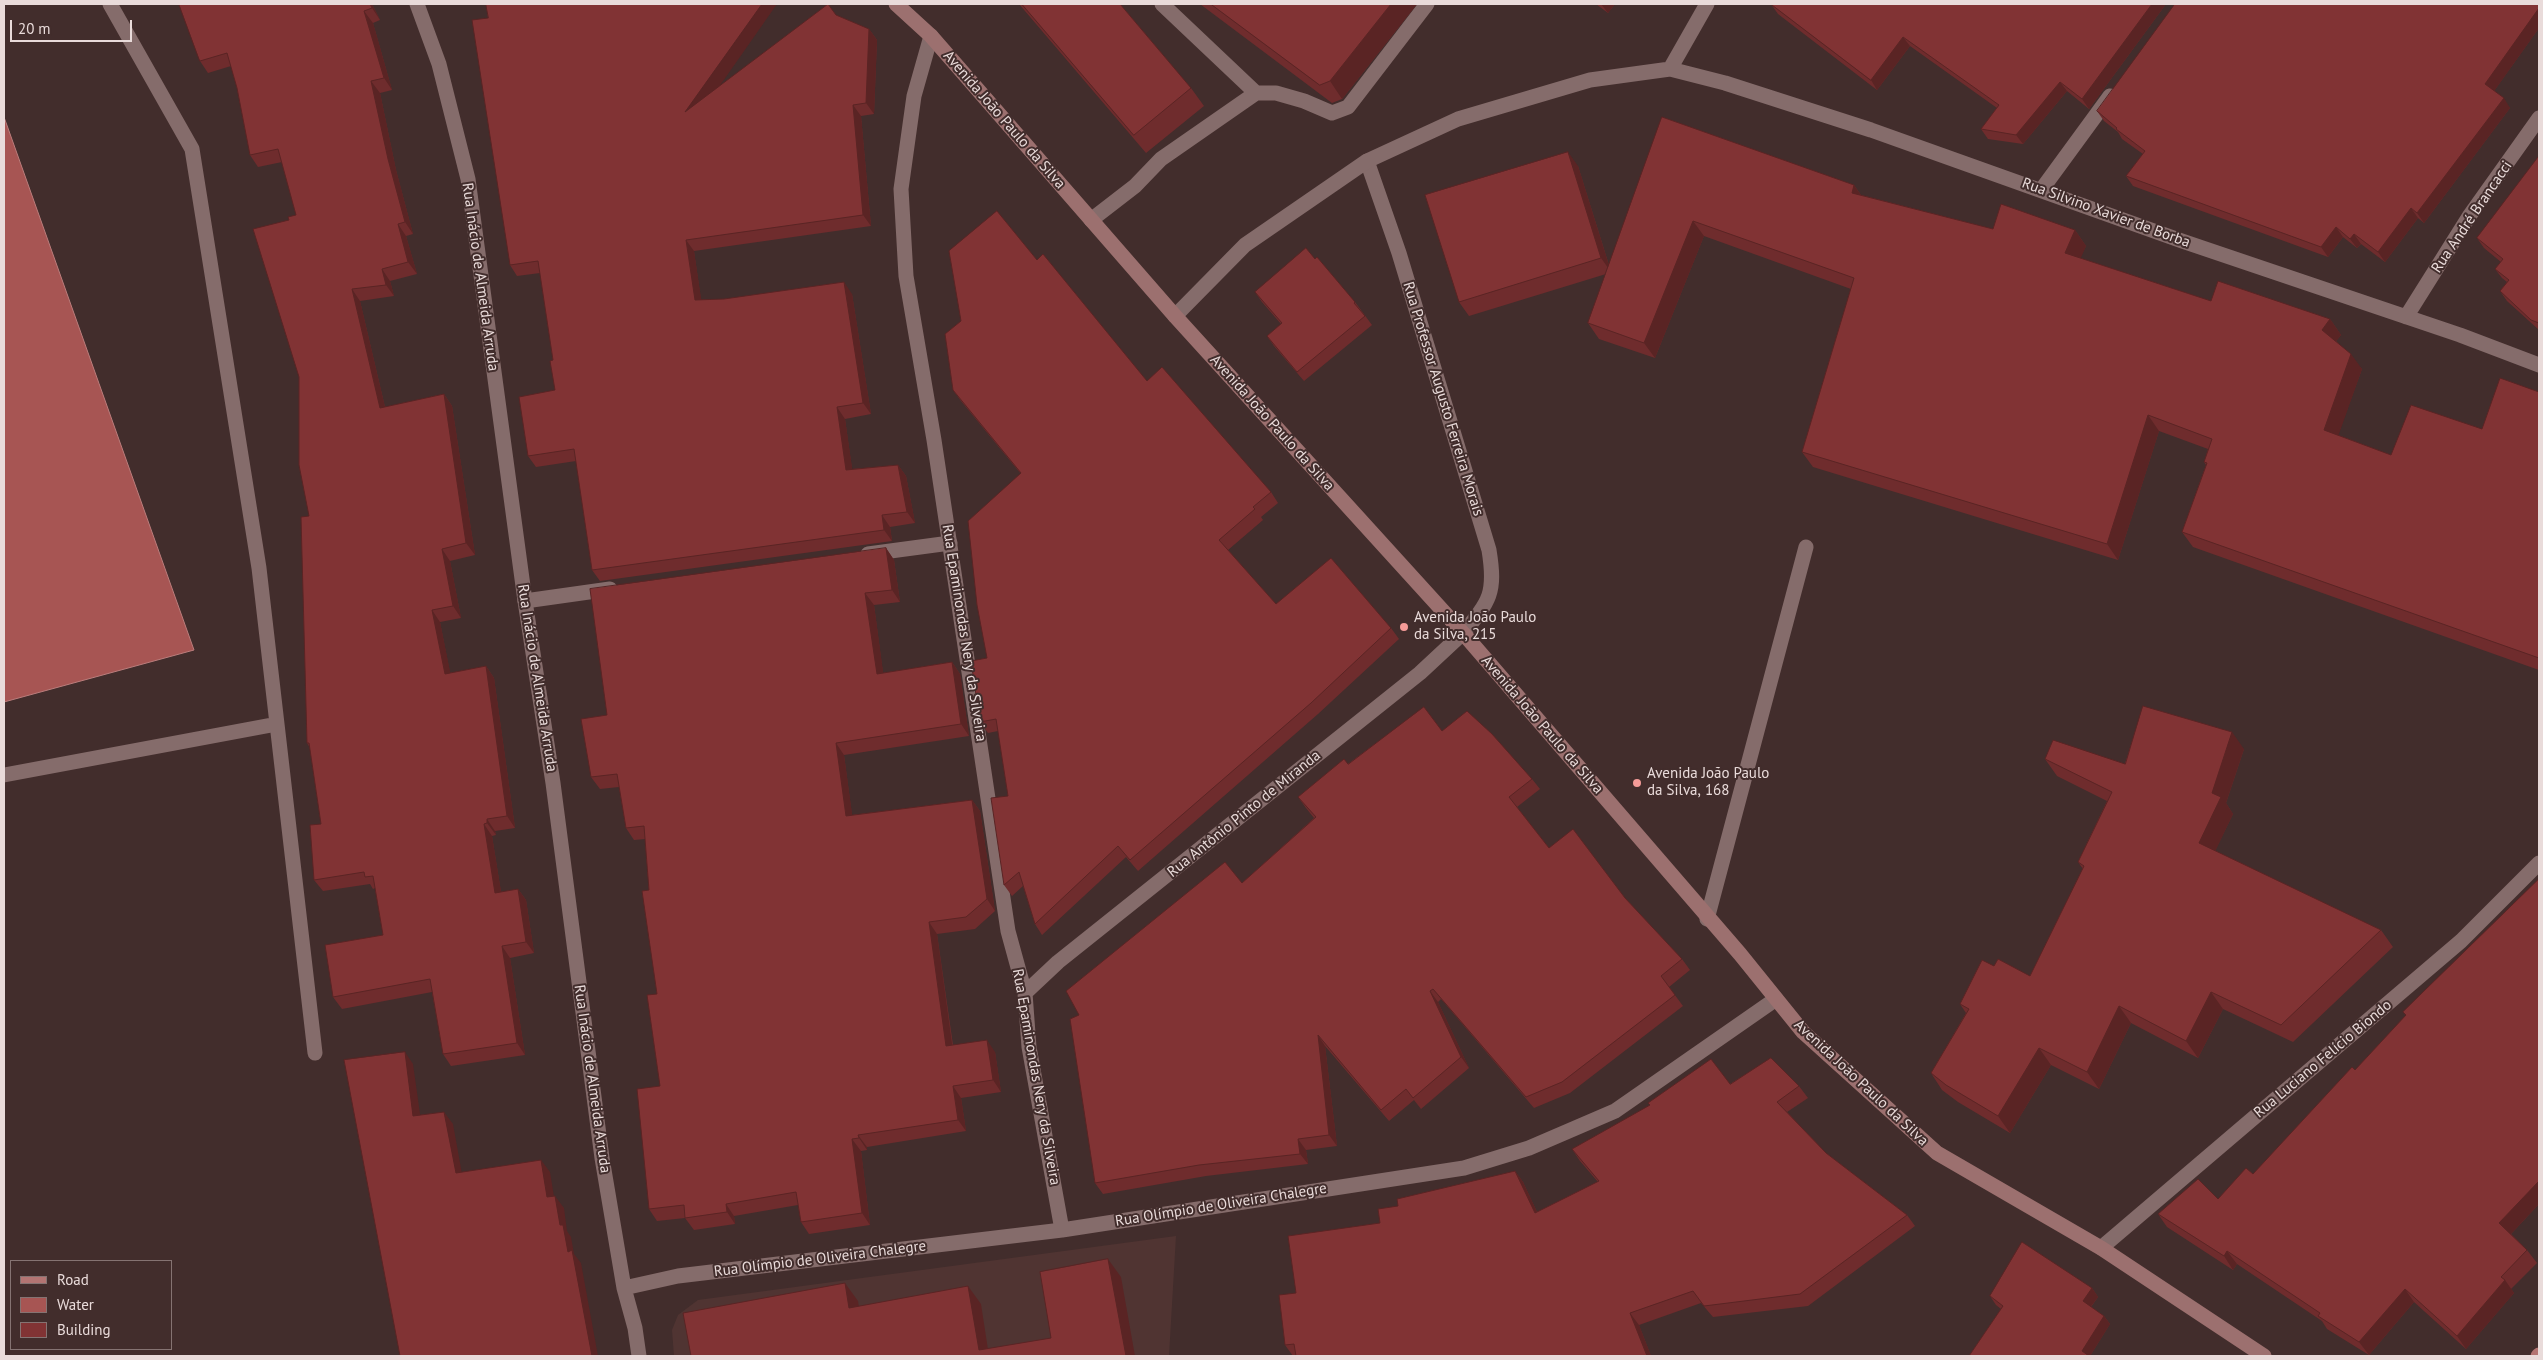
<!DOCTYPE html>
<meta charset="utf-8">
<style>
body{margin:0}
#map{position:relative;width:2543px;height:1360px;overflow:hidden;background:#422d2c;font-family:"PT Sans",sans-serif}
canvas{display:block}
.frame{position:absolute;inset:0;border:5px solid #e9dbda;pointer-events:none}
.legend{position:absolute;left:10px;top:1260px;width:162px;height:90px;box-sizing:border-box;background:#422d2c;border:1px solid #857372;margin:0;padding:6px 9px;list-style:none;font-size:15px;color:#e9dbda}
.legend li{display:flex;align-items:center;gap:10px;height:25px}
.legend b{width:25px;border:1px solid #857372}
.scale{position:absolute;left:10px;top:20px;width:122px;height:22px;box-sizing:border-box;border:2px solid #e9dbda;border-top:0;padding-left:6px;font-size:15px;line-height:18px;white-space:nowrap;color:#e9dbda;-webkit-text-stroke:4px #422d2c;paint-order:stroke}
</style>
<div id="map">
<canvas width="2543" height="1360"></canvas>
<div class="frame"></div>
<ul class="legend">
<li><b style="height:6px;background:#b37472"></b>Road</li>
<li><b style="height:14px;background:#a75553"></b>Water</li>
<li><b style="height:14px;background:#813334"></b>Building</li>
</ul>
<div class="scale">20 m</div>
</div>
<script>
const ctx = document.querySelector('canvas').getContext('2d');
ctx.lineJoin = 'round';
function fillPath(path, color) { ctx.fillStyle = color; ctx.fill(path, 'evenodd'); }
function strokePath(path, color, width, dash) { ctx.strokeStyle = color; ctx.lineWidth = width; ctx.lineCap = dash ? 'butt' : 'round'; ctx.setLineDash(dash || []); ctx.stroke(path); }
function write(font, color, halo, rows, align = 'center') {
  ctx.font = font + ' "PT Sans",sans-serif'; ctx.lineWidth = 4; ctx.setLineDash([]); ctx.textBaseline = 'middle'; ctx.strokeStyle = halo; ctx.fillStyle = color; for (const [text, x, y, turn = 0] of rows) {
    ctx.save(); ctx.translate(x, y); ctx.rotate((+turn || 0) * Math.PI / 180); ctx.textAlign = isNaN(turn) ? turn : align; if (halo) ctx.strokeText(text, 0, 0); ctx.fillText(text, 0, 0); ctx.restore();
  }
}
fillPath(new Path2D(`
 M 1176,1236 L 1169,1356 L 674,1356 L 672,1330 L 678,1315 L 698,1300 Z`), '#503432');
const water = new Path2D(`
 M 4,117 L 194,650 L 4,702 Z`);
fillPath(water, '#a75553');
strokePath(water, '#bb7d7c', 1);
strokePath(new Path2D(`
 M 110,4 L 192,149 L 259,568 L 315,1053
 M 1162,4 L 1256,93
 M 1367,161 L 1399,253 L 1489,550 C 1496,593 1490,601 1463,633
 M 1091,220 L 1135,186 L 1161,159 L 1256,93 L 1276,93 L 1304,101 L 1332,113 L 1348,107 L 1427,4
 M 868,554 L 950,543
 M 525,601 L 610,589
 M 4,775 L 277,724
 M 1707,919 L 1806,547`), '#856c6b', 15);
strokePath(new Path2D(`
 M 417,4 L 439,64 L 468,179 L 525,601 L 553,783 L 602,1158 L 624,1288 L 635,1328 L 639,1356
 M 931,36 L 914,96 L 901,189 L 906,276 L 934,440 L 1008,931 L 1025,993 L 1029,1047 L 1062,1230
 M 1670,69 L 1707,4
 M 2042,189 L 2110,96
 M 1175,316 L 1245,245 L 1367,161 L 1458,119 L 1590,80 L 1670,69 L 1725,83 L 1871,130 L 2182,241 L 2460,335 L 2539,365
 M 2406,317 L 2470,215 L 2539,118
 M 1025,993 L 1058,962 L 1420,673 L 1463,633
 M 2101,1248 L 2461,941 L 2539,863
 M 624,1288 L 678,1276 L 1062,1230 L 1464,1168 L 1529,1148 L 1615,1111 L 1776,999`), '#856c6b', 15);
strokePath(new Path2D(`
 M 896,4 L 931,36 L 1175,316 L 1463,633 L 1740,954 L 1803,1032 L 1937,1153 L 2101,1248 L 2264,1356`), '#9c706f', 15);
strokePath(new Path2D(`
 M 2538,1356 L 2539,1355`), '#b37472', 15);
fillPath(new Path2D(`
 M 179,4 L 372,4 L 380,20 L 373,23 L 392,90 L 380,93 L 396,170 L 413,234 L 406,236 L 417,274 L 390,281 L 394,296 L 360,301 L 385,407 L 444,394 L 452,406 L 475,555 L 450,561 L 461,618 L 440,622 L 450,673 L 486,666 L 494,678 L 515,828 L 495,831 L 496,835 L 492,836 L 501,892 L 518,889 L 526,900 L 534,953 L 510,958 L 525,1055 L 451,1066 L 443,1054 L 432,992 L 342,1009 L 333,997 L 383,935 L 375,888 L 373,889 L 370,884 L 323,891 L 314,880 L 321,824 L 310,748 L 307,743 L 309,516 L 289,220 L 296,215 L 282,162 L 258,167 L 250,155 L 237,88 L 231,66 L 208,73 L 200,61 Z
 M 1019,4 L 1120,4 L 1191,88 L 1204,106 L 1146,153 Z
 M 1200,4 L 1417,4 L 1342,99 L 1332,103 Z
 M 1596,4 L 1615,4 L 1608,13 Z
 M 1771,4 L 2166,4 L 2089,109 L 2067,91 L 2023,144 L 1988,139 L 1981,129 L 1997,108 L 1910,46 L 1877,90 L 1778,14 Z
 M 2539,4 L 2539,28 L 2494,91 L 2510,108 L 2424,223 L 2418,218 L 2385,262 L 2361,244 L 2357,248 L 2343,237 L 2328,257 L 2133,186 L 2126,176 L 2143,154 L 2122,139 L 2118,132 L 2104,121 L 2097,111 Z
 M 836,15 L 869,29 L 877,40 L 874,114 L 861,116 L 871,226 L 694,251 L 701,300 L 852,294 L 871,414 L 845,419 L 852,469 L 898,465 L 906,476 L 915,523 L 890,527 L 892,541 L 600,581 L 592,570 L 576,461 L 536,467 L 528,456 L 555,390 L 553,360 L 540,273 L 517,276 L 510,265 L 719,86 Z
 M 1662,117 L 1854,185 L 1861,195 L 1993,229 L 2075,230 L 2086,246 L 2080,258 L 2211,301 L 2330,319 L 2341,335 L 2336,341 L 2362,369 L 2338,435 L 2391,455 L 2482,429 L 2539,392 L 2539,670 L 2193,547 L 2182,532 L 2206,465 L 2204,462 L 2208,449 L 2159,431 L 2118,560 L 1813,467 L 1802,452 L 1851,289 L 1704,236 L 1655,358 L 1599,339 L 1588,323 L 1606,274 L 1469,316 L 1459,302 L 1578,166 L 1609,265 Z
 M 2539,156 L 2539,330 L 2507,301 L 2500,291 L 2507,282 L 2502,278 L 2495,269 L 2501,262 L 2484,248 L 2477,238 Z
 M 1315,259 L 1355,302 L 1372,325 L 1304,381 L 1274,346 L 1267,336 L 1281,324 L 1262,302 L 1255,292 Z
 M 1037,260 L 1147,381 L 1271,492 L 1278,503 L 1261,517 L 1263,520 L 1228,550 L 1276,604 L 1391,628 L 1399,639 L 1318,714 L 1138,871 L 1126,857 L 1042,935 L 1035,924 L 1023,886 L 1012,896 L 1004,885 L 1008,796 L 998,731 L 988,733 L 980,722 L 987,658 L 1021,474 L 961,401 L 953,390 Z
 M 886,548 L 894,560 L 900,602 L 874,605 L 883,673 L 952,662 L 960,674 L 969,736 L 844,755 L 852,815 L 972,800 L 980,811 L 995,911 L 975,929 L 937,934 L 953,1045 L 995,1052 L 1001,1092 L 961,1098 L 966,1131 L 867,1147 L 867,1150 L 861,1151 L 870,1225 L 809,1234 L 801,1222 L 798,1205 L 734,1216 L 735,1224 L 694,1230 L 685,1218 L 657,1221 L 649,1209 L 660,1086 L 657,994 L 645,839 L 634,840 L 626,828 L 619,787 L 600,789 L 591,777 L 607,715 Z
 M 1442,731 L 1532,779 L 1540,789 L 1517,807 L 1549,848 L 1625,898 L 1682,959 L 1690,970 L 1669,987 L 1683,1006 L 1570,1093 L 1534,1108 L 1441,999 L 1438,1002 L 1469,1068 L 1421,1109 L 1414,1100 L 1389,1121 L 1325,1046 L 1337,1146 L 1306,1150 L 1308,1164 L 1206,1176 L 1103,1194 L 1095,1183 L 1079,1015 L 1242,883 L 1314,818 L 1306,808 L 1298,797 L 1348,764 Z
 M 2244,749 L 2226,803 L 2233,814 L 2215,851 L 2381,930 L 2393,947 L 2293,1042 L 2223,1009 L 2198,1058 L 2131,1023 L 2099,1089 L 2051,1065 L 2010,1133 L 1958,1102 L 1942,1090 L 1931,1073 L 1966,1013 L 1960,1004 L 1994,966 L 2030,976 L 2083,869 L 2078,862 L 2107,801 L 2057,776 L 2045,759 L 2125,764 Z
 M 2539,879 L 2539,1204 L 2511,1234 L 2527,1250 L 2537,1263 L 2511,1289 L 2514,1293 L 2466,1349 L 2414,1302 L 2369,1355 L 2327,1329 L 2322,1321 L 2237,1264 L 2233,1270 L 2167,1227 L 2158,1214 L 2218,1199 L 2253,1174 L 2355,1070 L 2406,1016 L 2403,1012 Z
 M 1730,1084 L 1799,1086 L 1808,1098 L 1787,1112 L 1826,1153 L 1907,1215 L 1915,1226 L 1808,1306 L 1713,1317 L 1701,1303 L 1639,1325 L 1651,1356 L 1293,1356 L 1285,1345 L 1296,1293 L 1380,1223 L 1398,1206 L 1515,1171 L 1523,1182 L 1537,1212 L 1598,1182 L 1580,1161 L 1572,1149 Z
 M 2092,1288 L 2098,1297 L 2091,1307 L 2104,1316 L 2110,1324 L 2090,1356 L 1969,1356 L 2001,1309 L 1996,1305 L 1990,1296 Z`), '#6f2c2d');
fillPath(new Path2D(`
 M 370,4 L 372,4 L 380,20 L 372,8 Z
 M 762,4 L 777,4 L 693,124 L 685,112 Z
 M 1391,4 L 1417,4 L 1342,99 L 1330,81 Z
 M 1601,4 L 1615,4 L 1608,13 Z
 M 2152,4 L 2166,4 L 2089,109 L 2082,99 Z
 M 2539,8 L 2539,28 L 2492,94 L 2485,84 Z
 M 364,11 L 373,23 L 392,90 L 384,78 Z
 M 869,29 L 877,40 L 874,114 L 866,103 Z
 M 1903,37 L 1910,46 L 1877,90 L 1871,80 Z
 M 371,81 L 380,93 L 396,170 L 413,234 L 405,222 L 388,159 Z
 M 2060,82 L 2067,91 L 2023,144 L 2016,135 Z
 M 2504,98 L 2510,108 L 2424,223 L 2417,213 Z
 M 853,105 L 861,116 L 871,226 L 863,215 Z
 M 1568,152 L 1578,166 L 1611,272 L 1601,258 Z
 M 1854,185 L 1865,201 L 1852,193 Z
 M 2411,208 L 2418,218 L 2385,262 L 2378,252 Z
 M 1693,221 L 1704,236 L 1655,358 L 1644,343 Z
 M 398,224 L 406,236 L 417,274 L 408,262 Z
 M 2336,227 L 2343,237 L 2328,257 L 2321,247 Z
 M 2075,230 L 2086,246 L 2076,269 L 2065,253 Z
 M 2354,234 L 2361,244 L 2357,248 L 2350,239 Z
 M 686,240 L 694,251 L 703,311 L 695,300 Z
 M 382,269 L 390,281 L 394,296 L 386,285 Z
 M 844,282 L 852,294 L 871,414 L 863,403 Z
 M 352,289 L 360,301 L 388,420 L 380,408 Z
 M 2330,319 L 2341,335 L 2333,345 L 2322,330 Z
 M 2351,354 L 2362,369 L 2335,445 L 2324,430 Z
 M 444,394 L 452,406 L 475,555 L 466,543 Z
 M 837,407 L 845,419 L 854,481 L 846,470 Z
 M 2148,415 L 2159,431 L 2118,560 L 2107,544 Z
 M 898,465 L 906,476 L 915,523 L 907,512 Z
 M 882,515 L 890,527 L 892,541 L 884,530 Z
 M 886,548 L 894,560 L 900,602 L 892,590 Z
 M 442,549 L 450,561 L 461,618 L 453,606 Z
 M 865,593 L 874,605 L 885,686 L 877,674 Z
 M 432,610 L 440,622 L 453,686 L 445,674 Z
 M 952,662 L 960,674 L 969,736 L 961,724 Z
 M 486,666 L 494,678 L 515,828 L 507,816 Z
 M 2232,732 L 2244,749 L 2226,803 L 2233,814 L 2211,860 L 2199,843 L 2212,793 Z
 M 836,743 L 844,755 L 854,828 L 846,816 Z
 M 972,800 L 980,811 L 995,911 L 987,899 Z
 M 487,819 L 495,831 L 496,835 L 487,823 Z
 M 484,824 L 492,836 L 503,904 L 495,893 Z
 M 518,889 L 526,900 L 534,953 L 526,942 Z
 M 929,922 L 937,934 L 954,1058 L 946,1046 Z
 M 502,946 L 510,958 L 525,1055 L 517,1043 Z
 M 1430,991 L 1438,1002 L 1469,1068 L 1461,1057 Z
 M 2211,992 L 2223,1009 L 2198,1058 L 2186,1041 Z
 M 2119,1006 L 2131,1023 L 2099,1089 L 2087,1072 Z
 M 1318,1035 L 1325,1046 L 1337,1146 L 1329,1135 Z
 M 987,1040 L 995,1052 L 1001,1092 L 993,1080 Z
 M 2039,1048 L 2051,1065 L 2010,1133 L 1998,1116 Z
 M 405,1052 L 413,1064 L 422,1128 L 413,1116 Z
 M 953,1086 L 961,1098 L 966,1131 L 958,1120 Z
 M 444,1112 L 453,1124 L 464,1185 L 456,1173 Z
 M 858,1135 L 867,1147 L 867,1150 L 859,1138 Z
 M 852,1139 L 861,1151 L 870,1225 L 862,1213 Z
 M 1298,1139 L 1306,1150 L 1308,1164 L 1300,1154 Z
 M 541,1160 L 550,1172 L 556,1209 L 547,1197 Z
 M 1515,1171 L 1523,1182 L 1543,1225 L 1535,1213 Z
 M 2539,1181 L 2539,1204 L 2509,1236 L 2499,1223 Z
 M 555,1196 L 564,1208 L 567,1231 L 571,1237 L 574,1254 L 581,1263 L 598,1356 L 592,1356 L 568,1252 L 560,1225 Z
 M 726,1204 L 734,1216 L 735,1224 L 727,1212 Z
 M 2227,1251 L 2237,1264 L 2233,1270 L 2224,1256 Z
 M 1108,1259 L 1121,1277 L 1135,1356 L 1126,1356 Z
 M 2505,1280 L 2514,1293 L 2466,1349 L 2457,1336 Z
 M 845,1283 L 858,1301 L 862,1326 L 849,1308 Z
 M 968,1286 L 981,1304 L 989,1356 L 979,1350 Z
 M 2092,1288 L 2098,1297 L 2089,1309 L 2083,1301 Z
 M 2405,1289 L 2414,1302 L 2369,1355 L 2359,1342 Z
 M 1630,1313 L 1639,1325 L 1651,1356 L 1647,1356 Z
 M 2104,1316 L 2110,1324 L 2090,1356 L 2086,1356 L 2082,1351 Z`), '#5a2424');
const building = new Path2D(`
 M 179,4 L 370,4 L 372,8 L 364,11 L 384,78 L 371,81 L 388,159 L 405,222 L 398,224 L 408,262 L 382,269 L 386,285 L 352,289 L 380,408 L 444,394 L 466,543 L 442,549 L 453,606 L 432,610 L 445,674 L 486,666 L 507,816 L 487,819 L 487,823 L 484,824 L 495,893 L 518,889 L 526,942 L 502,946 L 517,1043 L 443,1054 L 430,979 L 333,997 L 325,945 L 383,935 L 373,876 L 365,877 L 364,872 L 314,880 L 310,825 L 321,824 L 309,743 L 307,743 L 301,517 L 309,516 L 299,465 L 299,377 L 253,229 L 289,220 L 288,217 L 296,215 L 278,149 L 250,155 L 237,88 L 227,53 L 200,61 Z
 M 486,4 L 762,4 L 685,112 L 828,4 L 836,15 L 869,29 L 866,103 L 853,105 L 863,215 L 686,240 L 695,300 L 724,299 L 844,282 L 863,403 L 837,407 L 846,470 L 898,465 L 907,512 L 882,515 L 884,530 L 592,570 L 574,449 L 528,456 L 519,397 L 555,390 L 550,361 L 553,360 L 538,261 L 510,265 L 472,20 L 488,18 Z
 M 1022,4 L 1120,4 L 1191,88 L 1134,135 Z
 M 1211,4 L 1391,4 L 1330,81 L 1320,85 Z
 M 1771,4 L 2152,4 L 2082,99 L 2060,82 L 2016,135 L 1981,129 L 1999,105 L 1903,37 L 1871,80 Z
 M 2175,4 L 2539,4 L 2539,8 L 2485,84 L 2504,98 L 2417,213 L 2411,208 L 2378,252 L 2354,234 L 2350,239 L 2336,227 L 2321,247 L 2126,176 L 2145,151 L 2116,129 L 2117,128 L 2097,111 Z
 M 1662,117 L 1854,185 L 1852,193 L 1993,229 L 2001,204 L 2075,230 L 2065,253 L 2211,301 L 2218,281 L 2330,319 L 2322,330 L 2351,354 L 2324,430 L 2391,455 L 2411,405 L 2482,429 L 2500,378 L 2539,392 L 2539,658 L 2182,532 L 2207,463 L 2204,462 L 2212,439 L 2148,415 L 2107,544 L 1802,452 L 1854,278 L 1693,221 L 1644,343 L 1588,323 Z
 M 1568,152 L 1601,258 L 1459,302 L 1425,195 Z
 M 2539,156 L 2539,323 L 2531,320 L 2500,291 L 2509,280 L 2495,269 L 2503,259 L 2477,238 Z
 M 997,211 L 1037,260 L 1043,254 L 1147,381 L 1162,367 L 1271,492 L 1253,507 L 1255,509 L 1219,540 L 1276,604 L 1331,558 L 1391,628 L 1311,703 L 1130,860 L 1118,846 L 1035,924 L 1019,872 L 1004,885 L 991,798 L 1008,796 L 996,719 L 980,722 L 971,661 L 987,658 L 977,605 L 968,521 L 1021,473 L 953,390 L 945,334 L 961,321 L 949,251 Z
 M 1306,248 L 1315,259 L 1317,257 L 1355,302 L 1354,303 L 1365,316 L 1297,372 L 1267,336 L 1282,323 L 1255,292 Z
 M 886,548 L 892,590 L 865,593 L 877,674 L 952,662 L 961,724 L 836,743 L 846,816 L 972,800 L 987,899 L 966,917 L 929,922 L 946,1046 L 987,1040 L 993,1080 L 953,1086 L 958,1120 L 858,1135 L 859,1138 L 852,1139 L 862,1213 L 801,1222 L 796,1192 L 726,1204 L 727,1212 L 685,1218 L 684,1205 L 649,1209 L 637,1089 L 660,1086 L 647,995 L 657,994 L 642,891 L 649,890 L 644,826 L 626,828 L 617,774 L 591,777 L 581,719 L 607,715 L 590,589 Z
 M 2143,706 L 2232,732 L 2212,793 L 2221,797 L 2199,843 L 2381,930 L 2281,1025 L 2211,992 L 2186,1041 L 2119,1006 L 2087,1072 L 2039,1048 L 1998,1116 L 1946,1085 L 1931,1073 L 1969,1009 L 1960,1004 L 1982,960 L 1994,966 L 1998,959 L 2030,976 L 2084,866 L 2078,862 L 2112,792 L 2045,759 L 2053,740 L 2125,764 Z
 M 1424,707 L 1442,731 L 1467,711 L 1492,734 L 1532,779 L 1509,797 L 1549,848 L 1573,829 L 1625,898 L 1682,959 L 1661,976 L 1675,995 L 1562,1082 L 1526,1097 L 1433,989 L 1430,991 L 1461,1057 L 1413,1098 L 1406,1089 L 1381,1110 L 1318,1035 L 1329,1135 L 1298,1139 L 1300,1154 L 1199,1165 L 1095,1183 L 1070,1019 L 1079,1015 L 1066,991 L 1225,862 L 1242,883 L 1316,817 L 1298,797 L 1344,759 L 1348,764 Z
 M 2539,879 L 2539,1181 L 2499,1223 L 2527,1250 L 2501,1277 L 2505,1280 L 2457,1336 L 2405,1289 L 2359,1342 L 2318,1316 L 2320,1313 L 2227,1251 L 2224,1256 L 2158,1214 L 2198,1179 L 2218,1199 L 2246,1168 L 2253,1174 L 2352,1067 L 2355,1070 L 2406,1015 L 2403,1012 Z
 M 405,1052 L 413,1116 L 444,1112 L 456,1173 L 541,1160 L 547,1197 L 555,1196 L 560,1225 L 563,1225 L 568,1252 L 572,1250 L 592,1356 L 400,1356 L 344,1060 Z
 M 1771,1058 L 1799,1086 L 1777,1102 L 1826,1153 L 1907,1215 L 1800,1294 L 1704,1306 L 1693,1291 L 1630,1313 L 1647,1356 L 1296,1356 L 1294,1344 L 1285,1345 L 1279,1295 L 1296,1293 L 1288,1236 L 1380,1223 L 1378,1209 L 1398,1206 L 1397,1199 L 1515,1171 L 1535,1213 L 1599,1181 L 1572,1149 L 1650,1105 L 1648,1103 L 1711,1059 L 1730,1084 Z
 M 2022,1242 L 2092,1288 L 2083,1301 L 2104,1316 L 2082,1351 L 2089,1356 L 1969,1356 L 2003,1306 L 1990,1296 Z
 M 1108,1259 L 1126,1356 L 691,1356 L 683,1313 L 845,1283 L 849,1308 L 968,1286 L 979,1350 L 1051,1338 L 1040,1272 Z`);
fillPath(building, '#813334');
strokePath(building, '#5a2424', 1);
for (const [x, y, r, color] of [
 [1404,627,5,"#f59b98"],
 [1637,783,5,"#f59b98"]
]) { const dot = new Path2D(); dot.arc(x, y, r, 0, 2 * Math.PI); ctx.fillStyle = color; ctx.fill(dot); strokePath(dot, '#422d2c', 2); }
write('15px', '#e9dbda', '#422d2c', [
 ["Avenida João Paulo da Silva",1004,120,49],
 ["Rua Silvino Xavier de Borba",2106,213,20],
 ["Rua André Brancacci",2472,217,-56],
 ["Rua Inácio de Almeida Arruda",480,277,82],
 ["Rua Professor Augusto Ferreira Morais",1443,399,73],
 ["Avenida João Paulo da Silva",1272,423,48],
 ["Rua Epaminondas Nery da Silveira",964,633,81],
 ["Rua Inácio de Almeida Arruda",537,678,81],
 ["Avenida João Paulo da Silva",1542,725,49],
 ["Rua Antônio Pinto de Miranda",1244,814,-39],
 ["Rua Luciano Felício Biondo",2323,1059,-40],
 ["Rua Epaminondas Nery da Silveira",1036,1077,80],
 ["Rua Inácio de Almeida Arruda",592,1079,82],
 ["Avenida João Paulo da Silva",1861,1083,43],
 ["Rua Olímpio de Oliveira Chalegre",1221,1205,-9],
 ["Rua Olímpio de Oliveira Chalegre",820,1259,-7]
]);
write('15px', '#e9dbda', '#422d2c', [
 ["Avenida João Paulo",1414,618],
 ["da Silva, 215",1414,635],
 ["Avenida João Paulo",1647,774],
 ["da Silva, 168",1647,791]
], 'left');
</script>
